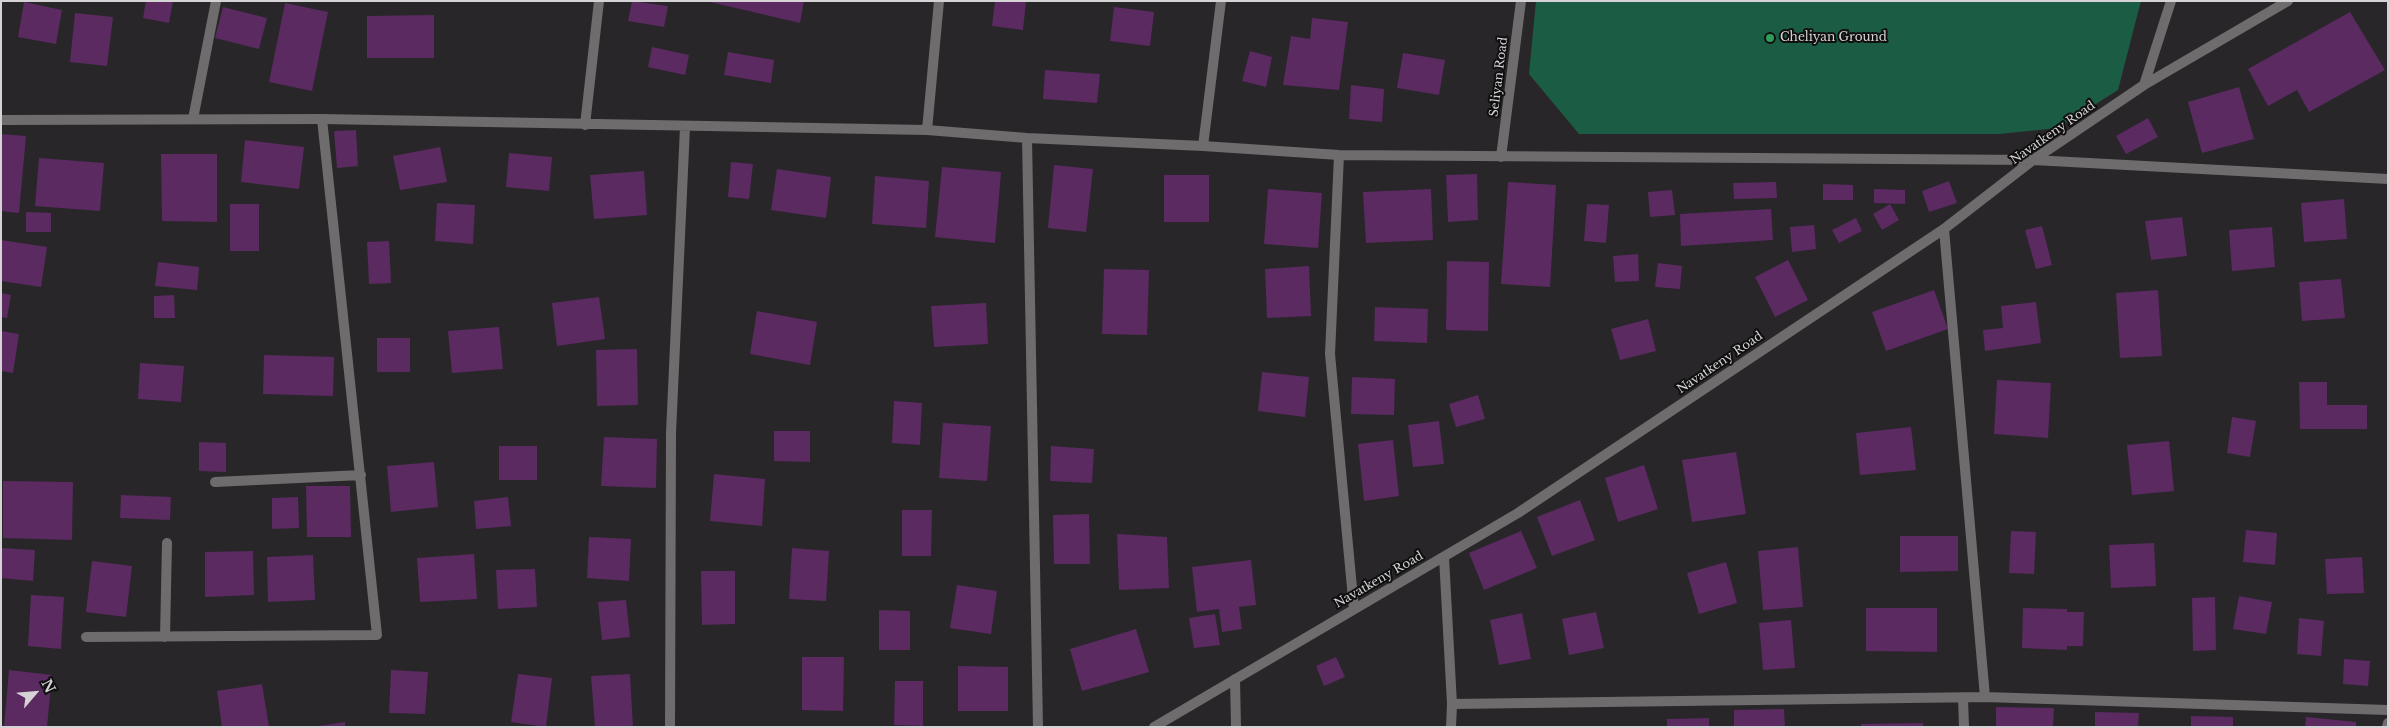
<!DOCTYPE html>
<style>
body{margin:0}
#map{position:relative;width:2389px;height:728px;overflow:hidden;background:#282629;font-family:"Libre Baskerville",serif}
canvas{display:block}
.frame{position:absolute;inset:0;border:2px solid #d5d3d5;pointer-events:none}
.north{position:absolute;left:10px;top:668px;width:50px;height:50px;-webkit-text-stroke:4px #100f10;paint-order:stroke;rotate:63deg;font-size:14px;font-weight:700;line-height:20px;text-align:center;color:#d5d3d5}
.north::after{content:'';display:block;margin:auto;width:18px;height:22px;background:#d5d3d5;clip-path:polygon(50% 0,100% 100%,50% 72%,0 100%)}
</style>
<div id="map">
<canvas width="2389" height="728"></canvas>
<div class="frame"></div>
<div class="north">N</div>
</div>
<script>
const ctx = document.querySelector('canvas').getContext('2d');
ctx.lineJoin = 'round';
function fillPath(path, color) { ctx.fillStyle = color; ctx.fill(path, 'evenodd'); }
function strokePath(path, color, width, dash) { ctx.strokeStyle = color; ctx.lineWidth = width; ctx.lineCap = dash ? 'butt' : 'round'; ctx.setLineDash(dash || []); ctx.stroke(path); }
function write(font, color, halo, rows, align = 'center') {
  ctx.font = font + ' "Libre Baskerville",serif'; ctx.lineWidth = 4; ctx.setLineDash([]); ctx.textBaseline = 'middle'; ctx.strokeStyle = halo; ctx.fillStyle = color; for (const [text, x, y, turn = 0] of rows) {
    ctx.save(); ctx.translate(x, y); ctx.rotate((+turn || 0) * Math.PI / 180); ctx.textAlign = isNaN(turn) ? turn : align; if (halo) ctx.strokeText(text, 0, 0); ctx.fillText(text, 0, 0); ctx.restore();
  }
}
fillPath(new Path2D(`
 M 1536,1 L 2141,1 L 2118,90 L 2058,128 L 1999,134 L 1579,134 L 1529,74 Z`), '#1b5d44');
fillPath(new Path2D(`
 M 146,1 L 173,1 L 169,23 L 143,18 Z
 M 632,1 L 668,6 L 664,27 L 628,21 Z
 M 706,1 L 804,1 L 800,23 Z
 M 995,1 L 1026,1 L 1023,30 L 992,26 Z
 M 24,2 L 62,10 L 56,44 L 18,37 Z
 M 285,3 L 328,12 L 312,91 L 269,82 Z
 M 223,7 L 267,18 L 259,49 L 215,38 Z
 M 1114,7 L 1154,12 L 1150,46 L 1110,41 Z
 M 2350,12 L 2385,70 L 2309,112 L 2297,90 L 2268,106 L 2248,69 Z
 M 75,13 L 113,17 L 107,66 L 70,62 Z
 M 434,15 L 434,58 L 367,58 L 367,16 Z
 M 1312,18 L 1348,22 L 1339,90 L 1283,85 L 1291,36 L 1310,39 Z
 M 652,47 L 689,55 L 685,75 L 648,67 Z
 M 1250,51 L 1272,57 L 1266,87 L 1242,81 Z
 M 728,52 L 774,60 L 771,83 L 724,75 Z
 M 1403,53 L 1445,60 L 1439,95 L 1397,88 Z
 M 1045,70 L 1100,74 L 1097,103 L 1043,99 Z
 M 1351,85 L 1384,89 L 1382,122 L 1349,119 Z
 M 2239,87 L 2254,139 L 2202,153 L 2188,102 Z
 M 2148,118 L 2158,137 L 2126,154 L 2116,136 Z
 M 356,130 L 358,166 L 337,168 L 334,131 Z
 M 1,134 L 26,136 L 19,213 L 1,211 Z
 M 245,140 L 304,147 L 299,189 L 241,182 Z
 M 440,147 L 447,182 L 400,190 L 393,156 Z
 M 509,153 L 552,157 L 549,191 L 506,187 Z
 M 161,154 L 217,154 L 217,222 L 162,221 Z
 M 39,158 L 104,163 L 100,211 L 35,206 Z
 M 731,162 L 753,164 L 749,199 L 728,197 Z
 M 1054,165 L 1093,169 L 1086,232 L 1048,228 Z
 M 942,167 L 1001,172 L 995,243 L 935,237 Z
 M 777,169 L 831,177 L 826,218 L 771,210 Z
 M 644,171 L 647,215 L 594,219 L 590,175 Z
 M 1477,174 L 1478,220 L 1448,222 L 1446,175 Z
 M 1164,175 L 1209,175 L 1209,222 L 1164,222 Z
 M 875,176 L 929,181 L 926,228 L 872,224 Z
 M 1949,181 L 1957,203 L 1929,212 L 1922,191 Z
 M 1508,182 L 1556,185 L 1550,287 L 1501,284 Z
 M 1776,182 L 1777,198 L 1734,199 L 1733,183 Z
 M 1823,184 L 1853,185 L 1853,200 L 1823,200 Z
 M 1268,189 L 1322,193 L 1318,248 L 1264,244 Z
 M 1431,189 L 1433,240 L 1366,243 L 1363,192 Z
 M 1874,189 L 1905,190 L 1905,204 L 1874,203 Z
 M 1672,190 L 1675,215 L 1650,217 L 1648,192 Z
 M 2344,199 L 2347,239 L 2304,242 L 2301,203 Z
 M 437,203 L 475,205 L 473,244 L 435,241 Z
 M 230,204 L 259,204 L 259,251 L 230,251 Z
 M 1587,204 L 1609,205 L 1606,243 L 1584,241 Z
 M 1890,204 L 1899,220 L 1882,230 L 1873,214 Z
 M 1771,209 L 1773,240 L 1681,246 L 1680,214 Z
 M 26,212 L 51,213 L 51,232 L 26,232 Z
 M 2182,217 L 2187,256 L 2151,260 L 2145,221 Z
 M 1856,218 L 1862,231 L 1839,243 L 1832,230 Z
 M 1814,225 L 1816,249 L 1792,252 L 1790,227 Z
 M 2042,226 L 2052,265 L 2036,269 L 2025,230 Z
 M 2272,227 L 2275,267 L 2232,271 L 2229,230 Z
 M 1,240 L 47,247 L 41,287 L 1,281 Z
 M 389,241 L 391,283 L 369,284 L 367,242 Z
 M 1638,254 L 1639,281 L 1615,282 L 1613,256 Z
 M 1788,260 L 1808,300 L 1775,317 L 1755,277 Z
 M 1447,261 L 1489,262 L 1488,331 L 1446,330 Z
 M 158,262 L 199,267 L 197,290 L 155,286 Z
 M 1658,263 L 1682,266 L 1680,289 L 1655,287 Z
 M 1309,266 L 1311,316 L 1267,318 L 1265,269 Z
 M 1104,269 L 1149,270 L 1147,335 L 1102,334 Z
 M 2341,279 L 2345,318 L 2302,321 L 2299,282 Z
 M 1934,290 L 1948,329 L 1886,351 L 1872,312 Z
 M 2158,290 L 2162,356 L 2120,358 L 2116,293 Z
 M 1,293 L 11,295 L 7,318 L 1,317 Z
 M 174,295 L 175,318 L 154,318 L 154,296 Z
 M 599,297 L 605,339 L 557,346 L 552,303 Z
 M 2036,302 L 2041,343 L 1985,351 L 1983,330 L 2003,328 L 2001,306 Z
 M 986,303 L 988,344 L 934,347 L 931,306 Z
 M 1375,307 L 1428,309 L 1427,343 L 1374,341 Z
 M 757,311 L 817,322 L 810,365 L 750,354 Z
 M 1648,319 L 1656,351 L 1620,360 L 1611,329 Z
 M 499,327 L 503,369 L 452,373 L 448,331 Z
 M 1,331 L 19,334 L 13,373 L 1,371 Z
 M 377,338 L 410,338 L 410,372 L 377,372 Z
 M 637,349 L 638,405 L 597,406 L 596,350 Z
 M 264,355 L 334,357 L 333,396 L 263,394 Z
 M 140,363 L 184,366 L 181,402 L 138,399 Z
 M 1262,372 L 1309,377 L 1305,417 L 1258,411 Z
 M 1352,377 L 1395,379 L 1394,415 L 1351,414 Z
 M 1997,380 L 2051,383 L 2048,438 L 1994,434 Z
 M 2299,382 L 2327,382 L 2327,405 L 2367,405 L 2367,429 L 2300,429 Z
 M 1478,395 L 1485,419 L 1456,427 L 1449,404 Z
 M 894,401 L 922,403 L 920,445 L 892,443 Z
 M 2232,417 L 2256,421 L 2250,457 L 2227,453 Z
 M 1439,421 L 1444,464 L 1413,467 L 1408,425 Z
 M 943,423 L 991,426 L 987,481 L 939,478 Z
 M 1911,427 L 1916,470 L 1860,475 L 1856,433 Z
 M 774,431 L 810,431 L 810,462 L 774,461 Z
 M 604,437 L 657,439 L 656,488 L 601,486 Z
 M 1393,440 L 1399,496 L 1364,501 L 1358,444 Z
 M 2169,441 L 2174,491 L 2132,495 L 2127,445 Z
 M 199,442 L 226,443 L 226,472 L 199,471 Z
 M 499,446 L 537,446 L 537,480 L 499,480 Z
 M 1051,446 L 1094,449 L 1092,483 L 1050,481 Z
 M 1736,452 L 1746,514 L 1692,522 L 1682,460 Z
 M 434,462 L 438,507 L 391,512 L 387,466 Z
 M 1644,465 L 1658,509 L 1618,522 L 1605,478 Z
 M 714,474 L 765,479 L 762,526 L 710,521 Z
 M 3,481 L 73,482 L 72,540 L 3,538 Z
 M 306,486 L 350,486 L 351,537 L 307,537 Z
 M 121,495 L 171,497 L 170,520 L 120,518 Z
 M 298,497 L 299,528 L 272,529 L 272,498 Z
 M 508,497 L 511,526 L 476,529 L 474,501 Z
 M 1580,500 L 1595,540 L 1552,556 L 1537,517 Z
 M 902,510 L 932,510 L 931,556 L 902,556 Z
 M 1089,514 L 1090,564 L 1054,564 L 1053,515 Z
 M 2246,530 L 2277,533 L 2275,565 L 2243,562 Z
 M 1521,531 L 1537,568 L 1484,590 L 1469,553 Z
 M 2011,531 L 2036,532 L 2034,574 L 2009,573 Z
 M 1117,534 L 1167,537 L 1169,588 L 1119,590 Z
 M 1900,536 L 1958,536 L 1958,571 L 1900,572 Z
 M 589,537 L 631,539 L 629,581 L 587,578 Z
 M 2154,543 L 2156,586 L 2111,588 L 2109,545 Z
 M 1798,547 L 1803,607 L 1763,610 L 1758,551 Z
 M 1,548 L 35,550 L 33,581 L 1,578 Z
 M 792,548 L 829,551 L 826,601 L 789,599 Z
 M 253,551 L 254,595 L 205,597 L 205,552 Z
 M 474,554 L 477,599 L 420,602 L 417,558 Z
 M 313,555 L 315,600 L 268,602 L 267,557 Z
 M 2362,557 L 2364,593 L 2327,594 L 2325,559 Z
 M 1251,560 L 1256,605 L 1239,607 L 1242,629 L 1222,632 L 1219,609 L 1197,612 L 1192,567 Z
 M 92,561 L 132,566 L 126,617 L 86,612 Z
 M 1726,562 L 1737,603 L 1699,614 L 1687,573 Z
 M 535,569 L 537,607 L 498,609 L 496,570 Z
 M 701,571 L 735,571 L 735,624 L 702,625 Z
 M 957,585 L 997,591 L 991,634 L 950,628 Z
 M 31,595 L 64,597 L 61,649 L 28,646 Z
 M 2239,596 L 2272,602 L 2266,634 L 2233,629 Z
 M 2215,597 L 2216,650 L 2193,651 L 2192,598 Z
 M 626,600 L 630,637 L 602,640 L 598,602 Z
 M 1866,608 L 1937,608 L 1937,652 L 1866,651 Z
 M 2023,608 L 2067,609 L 2067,612 L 2084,612 L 2083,646 L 2067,646 L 2067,650 L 2022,648 Z
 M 879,610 L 910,611 L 910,650 L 879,650 Z
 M 1596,612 L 1604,648 L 1569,655 L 1562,619 Z
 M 1522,613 L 1531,659 L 1499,665 L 1490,620 Z
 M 1215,614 L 1220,645 L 1194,648 L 1189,618 Z
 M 2299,618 L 2324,621 L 2321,656 L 2297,654 Z
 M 1791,620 L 1795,668 L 1763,670 L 1759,623 Z
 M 1136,629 L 1149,672 L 1082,691 L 1070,649 Z
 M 802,657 L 844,657 L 843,711 L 802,710 Z
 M 1336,657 L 1345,677 L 1324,686 L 1316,666 Z
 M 2344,659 L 2370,661 L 2368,686 L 2343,684 Z
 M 958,666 L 1008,667 L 1008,711 L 958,711 Z
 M 9,670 L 52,675 L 47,727 L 4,727 Z
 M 391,670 L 428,672 L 425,714 L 389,713 Z
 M 518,674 L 552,678 L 546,727 L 511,722 Z
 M 630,674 L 633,727 L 595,727 L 591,676 Z
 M 895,681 L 923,681 L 923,726 L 894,725 Z
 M 262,684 L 269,727 L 222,727 L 217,691 Z
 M 1996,707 L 2054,708 L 2053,727 L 1996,727 Z
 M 1784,709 L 1785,727 L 1734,727 L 1734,710 Z
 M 2095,712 L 2139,713 L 2138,727 L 2095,727 Z
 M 2191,716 L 2233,717 L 2233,727 L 2191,727 Z
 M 2306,717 L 2356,722 L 2356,727 L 2305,727 Z
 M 1709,718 L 1709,727 L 1667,727 L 1667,719 Z
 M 345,722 L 345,727 L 319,727 L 319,726 Z
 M 1923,723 L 1923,727 L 1861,727 L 1861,724 Z`), '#5a2a61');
strokePath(new Path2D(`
 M 1203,146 L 1221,1
 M 215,482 L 361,475
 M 86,637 L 377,635 L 322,119
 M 165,637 L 167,543`), '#6e6c6c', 10);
strokePath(new Path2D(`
 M 2144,85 L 2171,1
 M 193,119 L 216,1
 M 1,120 L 322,119 L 927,130 L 1027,138 L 1203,146 L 1339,155 L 2033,160 L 2388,179
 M 585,125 L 599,1
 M 927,130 L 939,1
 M 1027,138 L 1038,727
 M 1339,155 L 1330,354 L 1354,609
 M 1501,157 L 1521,1
 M 1944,229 L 1985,697
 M 1444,557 L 1452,704 L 1451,727
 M 1235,679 L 1236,727
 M 1963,698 L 1964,727
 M 1452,704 L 1985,697 L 2388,710
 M 670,727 L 671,433 L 685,127
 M 1154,727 L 1518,513 L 1944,229 L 2033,160 L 2144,85 L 2288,1
 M 2387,727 L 2388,723`), '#6e6c6c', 10);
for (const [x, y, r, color] of [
 [1770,38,5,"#2e9e5b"]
]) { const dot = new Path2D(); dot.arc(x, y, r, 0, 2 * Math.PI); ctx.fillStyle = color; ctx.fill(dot); strokePath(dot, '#100f10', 2); }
write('12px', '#d5d3d5', '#100f10', [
 ["Cheliyan Ground",1780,38]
], 'left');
write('12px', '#d5d3d5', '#100f10', [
 ["Seliyan Road",1499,77,-83],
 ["Navatkeny Road",2053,133,-35],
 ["Navatkeny Road",1720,363,-34],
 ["Navatkeny Road",1379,580,-30]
]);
</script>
